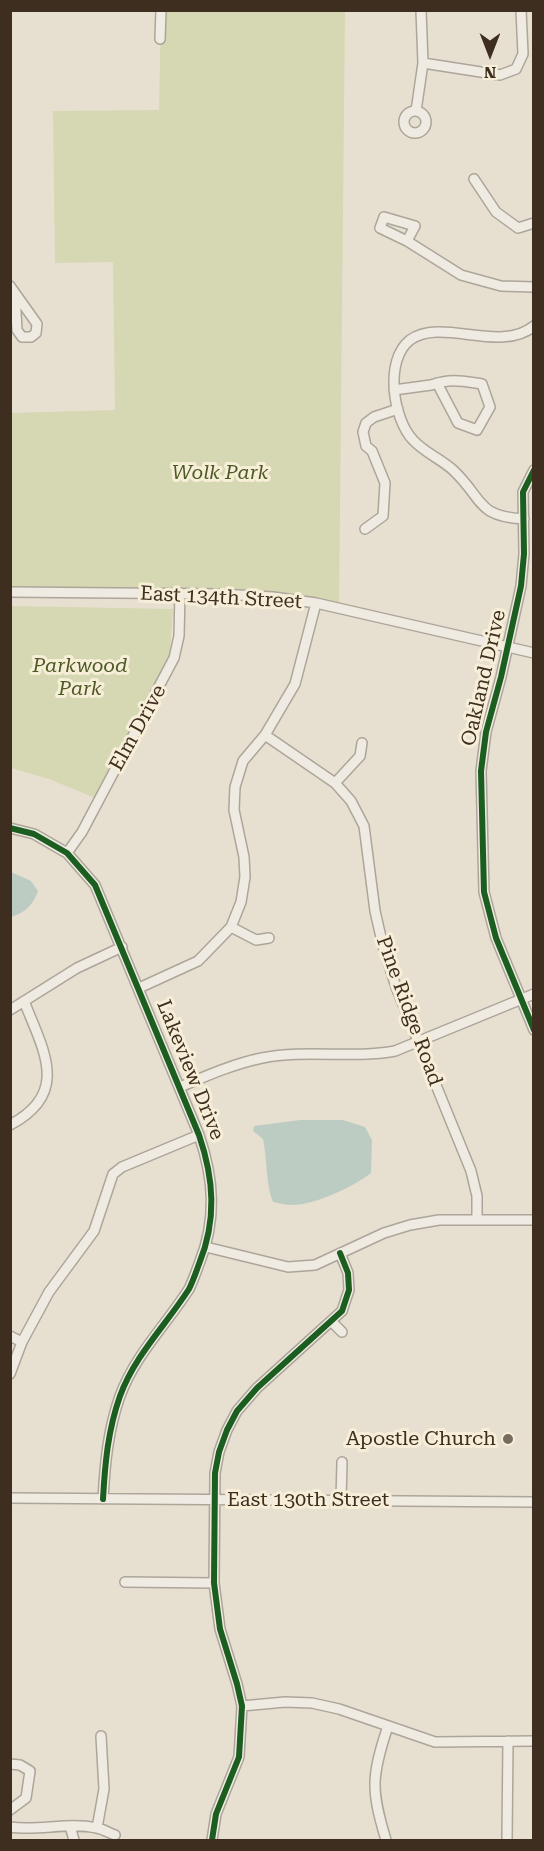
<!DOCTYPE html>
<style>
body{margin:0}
#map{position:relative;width:544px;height:1851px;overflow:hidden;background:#e7e0d1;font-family:"Roboto Serif",serif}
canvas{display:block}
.frame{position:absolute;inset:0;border:12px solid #3d2e20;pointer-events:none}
.north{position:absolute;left:460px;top:24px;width:60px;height:60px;-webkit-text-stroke:4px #f7eed8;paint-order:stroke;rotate:180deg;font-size:16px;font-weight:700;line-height:24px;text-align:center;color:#3d2e20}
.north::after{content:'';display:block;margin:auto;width:21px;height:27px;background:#3d2e20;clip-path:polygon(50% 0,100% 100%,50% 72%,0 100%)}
</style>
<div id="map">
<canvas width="544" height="1851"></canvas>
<div class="frame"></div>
<div class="north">N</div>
</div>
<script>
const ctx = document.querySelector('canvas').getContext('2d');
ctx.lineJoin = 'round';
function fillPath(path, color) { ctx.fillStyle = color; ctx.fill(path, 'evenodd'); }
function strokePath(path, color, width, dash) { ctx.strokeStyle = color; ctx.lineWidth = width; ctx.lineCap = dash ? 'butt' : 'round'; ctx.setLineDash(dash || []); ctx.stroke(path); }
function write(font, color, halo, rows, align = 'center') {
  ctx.font = font + ' "Roboto Serif",serif'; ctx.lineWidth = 6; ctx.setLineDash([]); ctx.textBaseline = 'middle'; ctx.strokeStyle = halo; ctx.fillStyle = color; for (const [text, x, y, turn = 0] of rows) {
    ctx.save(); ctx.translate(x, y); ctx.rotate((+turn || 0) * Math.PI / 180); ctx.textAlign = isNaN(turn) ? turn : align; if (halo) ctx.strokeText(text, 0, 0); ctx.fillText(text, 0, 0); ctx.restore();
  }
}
fillPath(new Path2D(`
 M 161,11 L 345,11 L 339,609 L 273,597 L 11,592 L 10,413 L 115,410 L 113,262 L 55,263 L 53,111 L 159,110 Z
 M 11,606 L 173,609 L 170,650 L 163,672 L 95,798 L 49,779 L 11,768 Z`), '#d6d7b3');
fillPath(new Path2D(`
 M 11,872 L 31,881 L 38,891 C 33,905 25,913 11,917 Z
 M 300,1120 L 343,1120 L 365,1127 L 372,1140 L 371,1173 C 353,1187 315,1205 292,1205 C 286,1205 279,1203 273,1202 C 266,1186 267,1158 263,1139 L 253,1131 L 254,1126 Z`), '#bcccc2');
const minor = new Path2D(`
 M 160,39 L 161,10
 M 423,63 L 500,75 L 516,69 L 523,54 L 521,10
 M404 122a11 11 0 1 1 22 0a11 11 0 1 1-22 0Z
 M 416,111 L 423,63 L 421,10
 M 474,179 L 496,212 L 518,228 L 534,223
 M 407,241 L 415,226 L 384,217 L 380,228 L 407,241 L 461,275 L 501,286 L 534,287
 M 10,286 L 37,324 L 36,333 L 31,337 L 22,337 L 17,330 L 15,294
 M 394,390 L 431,385 C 451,378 462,381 482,384 L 490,407 L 477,430 L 458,423 L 437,383
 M 534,470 L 523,492 L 524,554 L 521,586 L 501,677 L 486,732 L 481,771 L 484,892 L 496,938 L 534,1030
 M 524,519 C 475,516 484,499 453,470 C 441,459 425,453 413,440 C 393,419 384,360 410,340 C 442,317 500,354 534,326
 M 365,529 L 383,516 L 385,483 L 372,451 L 366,446 L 363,432 L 366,423 L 374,417 L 398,409
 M 10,592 L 222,594 L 273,597 L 316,603 L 534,653
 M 265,735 L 335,783 L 351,801 L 364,826 L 375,911 L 383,946 L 396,987 L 471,1171 L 477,1196 L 477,1220
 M 335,783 L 360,756 L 362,743
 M 10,828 L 34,834 L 67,853 L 95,885 L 199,1135 C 214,1179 217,1220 199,1264 C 196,1272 193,1281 189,1289 C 166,1325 135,1355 120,1396 C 108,1430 105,1463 103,1499
 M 67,853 L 82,832 L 174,658 L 179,636 L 180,593
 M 231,927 L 256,940 L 269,938
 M 139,988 L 198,961 L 231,927 L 241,902 L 245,877 L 244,857 L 234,810 L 235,787 L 243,761 L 265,735 L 295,684 L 316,603
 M 10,1010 L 77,968 L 122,947
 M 180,1087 C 206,1076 233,1064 262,1058 C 306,1049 351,1059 395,1051 L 534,994
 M 10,1125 C 71,1093 43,1050 24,1001
 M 206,1247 L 288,1267 L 315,1265 L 384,1233 L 410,1225 L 439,1220 L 534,1220
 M 332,1322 L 342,1332
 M 10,1336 L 22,1342
 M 10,1374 L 22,1342 L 49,1292 L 94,1231 L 113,1174 L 122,1167 L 199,1135
 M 10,1498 L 534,1502
 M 341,1500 L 342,1462
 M 125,1582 L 214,1583
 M 242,1706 L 285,1702 L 312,1703 L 339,1709 L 435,1742 L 534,1741
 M 10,1764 L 20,1765 L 30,1771 L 26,1798 L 10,1810
 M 70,1826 L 74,1840
 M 10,1827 C 39,1831 68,1822 97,1828 C 103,1829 109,1833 115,1835
 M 97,1828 L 104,1789 L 101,1736
 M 212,1840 L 216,1814 L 239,1757 L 242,1706 L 237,1684 L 220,1629 L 214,1583 L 215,1473 L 219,1452 L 227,1430 L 237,1411 L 257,1388 L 342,1311 L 349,1290 L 348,1273 L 340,1253
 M 386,1840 C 371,1790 371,1777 388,1726
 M 507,1840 L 508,1741`);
strokePath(minor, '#ada599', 12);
strokePath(minor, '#efebe3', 9);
strokePath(new Path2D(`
 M 534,470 L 523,492 L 524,554 L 521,586 L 501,677 L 486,732 L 481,771 L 484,892 L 496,938 L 534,1030
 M 10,828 L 34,834 L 67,853 L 95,885 L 199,1135 C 214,1179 217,1220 199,1264 C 196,1272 193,1281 189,1289 C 166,1325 135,1355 120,1396 C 108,1430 105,1463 103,1499
 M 212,1840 L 216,1814 L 239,1757 L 242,1706 L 237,1684 L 220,1629 L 214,1583 L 215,1473 L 219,1452 L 227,1430 L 237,1411 L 257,1388 L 342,1311 L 349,1290 L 348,1273 L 340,1253`), '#1b5e20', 6);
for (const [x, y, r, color] of [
 [508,1439,6,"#786c5e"]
]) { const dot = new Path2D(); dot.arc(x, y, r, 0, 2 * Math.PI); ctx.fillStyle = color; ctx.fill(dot); strokePath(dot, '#f7eed8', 2); }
write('italic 20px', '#4d5a26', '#f7eed8', [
 ["Wolk Park",220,473],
 ["Parkwood",80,666],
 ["Park",80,689]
]);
write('20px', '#3d2e20', '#f7eed8', [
 ["East 134th Street",221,598,3],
 ["Oakland Drive",484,678,-77],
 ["Elm Drive",138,728,-61],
 ["Pine Ridge Road",409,1011,70],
 ["Lakeview Drive",190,1070,68],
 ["East 130th Street",308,1500]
]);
write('20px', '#3d2e20', '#f7eed8', [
 ["Apostle Church",496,1439]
], 'right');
</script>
